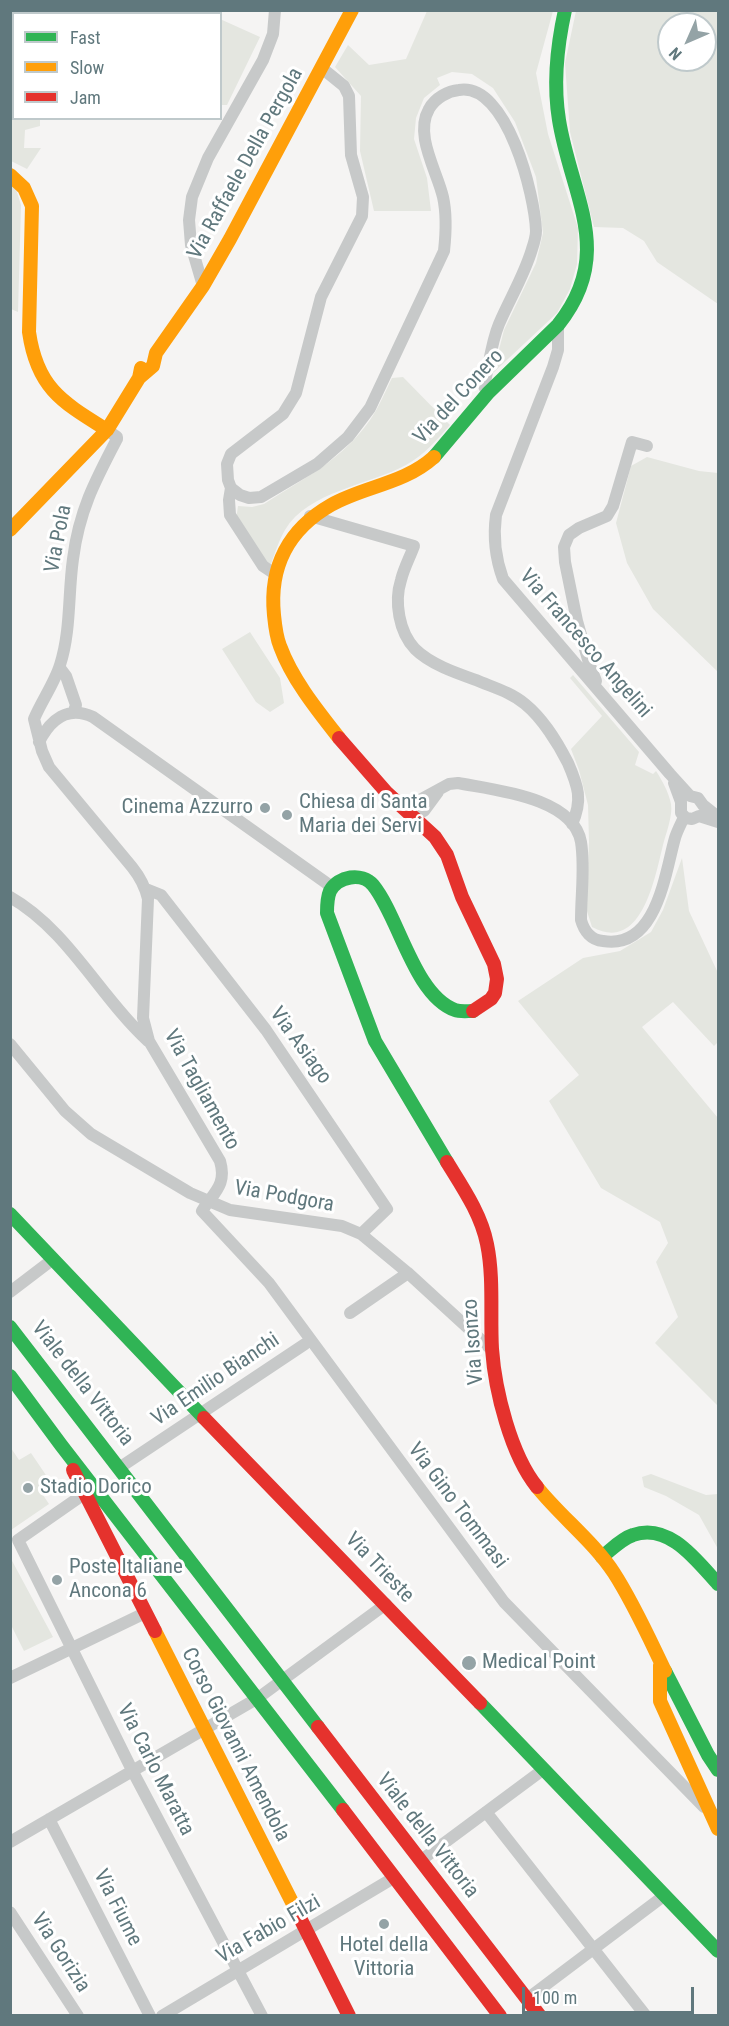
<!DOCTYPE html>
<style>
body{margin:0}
#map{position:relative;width:729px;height:2026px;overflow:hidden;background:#f5f4f3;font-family:"Roboto Condensed",sans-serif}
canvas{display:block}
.frame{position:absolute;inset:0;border:12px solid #60787d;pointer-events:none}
.legend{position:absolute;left:12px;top:12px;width:210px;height:108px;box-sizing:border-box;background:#fff;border:2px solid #bfc9cb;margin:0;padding:8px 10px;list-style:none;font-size:18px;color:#60787d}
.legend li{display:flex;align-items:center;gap:12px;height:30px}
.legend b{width:30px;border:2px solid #bfc9cb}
.north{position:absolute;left:657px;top:12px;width:60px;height:60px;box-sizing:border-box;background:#fff;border:2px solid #bfc9cb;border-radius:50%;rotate:225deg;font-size:16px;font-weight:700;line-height:24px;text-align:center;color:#60787d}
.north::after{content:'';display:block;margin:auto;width:21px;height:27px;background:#94a3a6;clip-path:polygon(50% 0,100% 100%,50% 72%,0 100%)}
.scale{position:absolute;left:522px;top:1987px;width:172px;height:27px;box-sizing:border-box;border:3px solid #60787d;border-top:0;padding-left:8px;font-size:18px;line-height:21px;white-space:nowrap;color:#60787d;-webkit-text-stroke:4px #fff;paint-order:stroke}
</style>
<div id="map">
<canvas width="729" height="2026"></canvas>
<div class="frame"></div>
<ul class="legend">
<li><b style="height:8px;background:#30b455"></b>Fast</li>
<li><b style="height:8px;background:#ff9f0a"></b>Slow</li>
<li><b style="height:8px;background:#e5322d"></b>Jam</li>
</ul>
<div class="north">N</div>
<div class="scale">100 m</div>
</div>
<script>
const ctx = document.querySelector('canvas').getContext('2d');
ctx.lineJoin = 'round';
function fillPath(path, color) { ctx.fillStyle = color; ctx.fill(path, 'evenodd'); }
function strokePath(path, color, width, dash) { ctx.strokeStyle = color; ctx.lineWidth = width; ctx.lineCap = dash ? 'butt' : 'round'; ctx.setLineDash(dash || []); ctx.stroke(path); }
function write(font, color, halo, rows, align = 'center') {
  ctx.font = font + ' "Roboto Condensed",sans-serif'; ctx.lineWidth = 6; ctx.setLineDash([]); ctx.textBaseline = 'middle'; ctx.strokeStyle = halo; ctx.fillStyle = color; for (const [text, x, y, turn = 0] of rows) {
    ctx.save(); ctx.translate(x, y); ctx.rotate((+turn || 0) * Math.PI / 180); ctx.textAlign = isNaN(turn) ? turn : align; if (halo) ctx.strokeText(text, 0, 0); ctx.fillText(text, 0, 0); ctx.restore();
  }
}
fillPath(new Path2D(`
 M 18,10 L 203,10 L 209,13 L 14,13 Z
 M 427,11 L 553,11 L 536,73 L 548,134 L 578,228 L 577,264 L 570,289 L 557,313 L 493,373 L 504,330 L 536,263 L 543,233 L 536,177 L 515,122 L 493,88 L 472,74 L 452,72 L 437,78 L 440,85 L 424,98 L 416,118 L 414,139 L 427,178 L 431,211 L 374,211 L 360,151 L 361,96 L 335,67 L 348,45 L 369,65 L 406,59 Z
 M 576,11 L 718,11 L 718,304 L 657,262 L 644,241 L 623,228 L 594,227 L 570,132 L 565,63 ZM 669,24 L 705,24 L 705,60 L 669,60 Z
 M 14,14 L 14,118 L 40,119 L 40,126 L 25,130 L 24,148 L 41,148 L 27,169 L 11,161 L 10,19 Z
 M 220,19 L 260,37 L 227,105 L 221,105 Z
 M 10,183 L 15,186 L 21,205 L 18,312 L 11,309 Z
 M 403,377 L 450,425 C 436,441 424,455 406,465 C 370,485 308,491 285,530 C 279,540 275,553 271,564 L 267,562 L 236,520 L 238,506 L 252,507 L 264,504 C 304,478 342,460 370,420 C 379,407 385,392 392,378 Z
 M 647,457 L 699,471 L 718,473 L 718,672 L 653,609 L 627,563 L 616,523 L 631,466 Z
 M 250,632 L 280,678 L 284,703 L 270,712 L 256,702 L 222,649 Z
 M 573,675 L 639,752 L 635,765 L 653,774 L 656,771 C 662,780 669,793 671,804 C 673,816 666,833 663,845 C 655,877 642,954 592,927 L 586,908 L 589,842 L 588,805 L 579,770 L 571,749 L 602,716 L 570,678 Z
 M 682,858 L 689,911 L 718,973 L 718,1042 L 714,1046 L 673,1002 L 642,1027 L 718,1118 L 718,1406 L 655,1343 L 678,1317 L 656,1262 L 668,1243 L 660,1222 L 601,1188 L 549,1101 L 579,1075 L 518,1001 L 583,958 L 620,951 L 651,932 L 663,910 Z
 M 11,1448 L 19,1460 L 31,1453 L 52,1484 L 41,1492 L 49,1504 L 11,1530 Z
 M 651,1474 L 706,1495 L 718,1494 L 718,1549 L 699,1515 L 666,1496 L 644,1487 L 642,1477 Z
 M 10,1557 L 53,1637 L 24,1651 L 11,1625 Z`), '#e4e6e0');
strokePath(new Path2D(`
 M 203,286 L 191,245 L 189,220 L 192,197 L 208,158 L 263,60 L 273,34 L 275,10
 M 558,325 L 558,350 L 553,367 L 496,515 C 493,537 495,557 503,579 L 670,774 L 690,796 L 698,798 L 703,805 L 718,817
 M 107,430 L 117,437 L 117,439 C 95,481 79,511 73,559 C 68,594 71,631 60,665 C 55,682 41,702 34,719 L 42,751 L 49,767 L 132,867 C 140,877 145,886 148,899 L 143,1018 L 149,1041 L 220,1161 C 227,1185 214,1192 202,1211 L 269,1283 L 504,1602 L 704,1807
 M 231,488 L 240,495 L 249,498 L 261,497 L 317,464 L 348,437 L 370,408 L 444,251 C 446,233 447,215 443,197 C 437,171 414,135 429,109 C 435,98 448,91 459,90 C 507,82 535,196 536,231 C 536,237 534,243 532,249 C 524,276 510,298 499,324 C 491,343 489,366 484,386 L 488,394
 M 310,516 L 414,546 C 410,557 404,568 401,580 C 394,602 399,632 415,649 C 430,664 456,673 476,680 C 492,687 511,692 525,704 C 542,718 558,743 568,763 C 578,786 583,800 572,824
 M 275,574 L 263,566 L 230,515 L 229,500 L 231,488 L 228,480 L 227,464 L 231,454 L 283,414 L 296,393 L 321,297 L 362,216 L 363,197 L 351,155 L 349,96 L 344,86 L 323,69
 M 60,668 L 66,676 L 76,705 L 74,711
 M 596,681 L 589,663 L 577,621 L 565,562 L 564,547 L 569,535 L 579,528 L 607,516 L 613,506 L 632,442 L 647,446
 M 39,742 C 50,720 68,705 93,717 L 332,887
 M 674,783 L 681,802 L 681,813 L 686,818 L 692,819 L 699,816 L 718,822
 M 410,815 L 416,802 L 449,784 L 458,783 C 494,790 573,797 581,842 C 585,867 581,894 581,920 C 584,931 591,940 603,941 C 657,950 665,873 675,838 C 677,831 681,824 684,817
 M 410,815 L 424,811 L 438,792
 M 146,889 L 161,895 L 266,1030 L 387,1209 L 361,1234
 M 10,897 C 68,930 100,997 148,1041
 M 10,1044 L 65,1111 L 91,1134 L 190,1193 L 230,1210 L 342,1226 L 361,1234 L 408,1273 L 492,1350
 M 10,1292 L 52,1260
 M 350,1313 L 408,1273
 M 119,1468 L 305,1344
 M 84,1494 L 18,1540 L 132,1770 L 262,2016
 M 10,1678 L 145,1613
 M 486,1812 L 646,2016
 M 49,1819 L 150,2016
 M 10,1842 L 258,1698 L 386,1604
 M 420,1861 L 544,1769
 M 10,1912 L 78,2016
 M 527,1999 L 665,1895
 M 162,2016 L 395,1877`), '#c7c9c9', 12);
strokePath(new Path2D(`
 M 434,457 L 488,393 L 558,325 C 616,253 571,196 559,120 C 553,83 557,46 565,10
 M 447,1162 L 375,1041 L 327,913 C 327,905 327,898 330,891 C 338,876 362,872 373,885 C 399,917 414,995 455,1010 C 460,1012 467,1011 473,1011
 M 10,1214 L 204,1418
 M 10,1327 L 318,1727
 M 10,1376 L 61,1445 L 343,1810
 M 602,1557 C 612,1549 621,1539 633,1535 C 669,1522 697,1561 718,1584
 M 665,1671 L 708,1755 L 718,1770
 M 480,1703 L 718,1951`), '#30b455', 14);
strokePath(new Path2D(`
 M 10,175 L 24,188 L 32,206 L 29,332 C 37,388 62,402 107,430
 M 139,378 L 153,366 L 156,353 L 203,286 L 230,239 L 352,10
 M 10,530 L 107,430 L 139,378 L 141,368
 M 339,738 C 317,710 292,679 280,646 C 276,636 275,625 274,615 C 269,566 289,529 331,505 C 365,486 404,484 434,457
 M 537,1487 C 561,1517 593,1541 614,1573 C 634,1604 649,1638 665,1671
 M 155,1631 L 300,1918
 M 660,1665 L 660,1701 L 718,1829`), '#ff9f0a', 14);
strokePath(new Path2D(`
 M 339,738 L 387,793 L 435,837 L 447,855 L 462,897 L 494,964 L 497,979 L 495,993 L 491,999 L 473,1011
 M 447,1162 C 463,1188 481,1214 487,1244 C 494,1278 490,1315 492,1349 C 495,1391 511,1455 537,1487
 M 204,1418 L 480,1703
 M 73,1470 L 155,1631
 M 318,1727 L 540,2016
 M 343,1810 L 500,2016
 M 300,1918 L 349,2016`), '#e5322d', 14);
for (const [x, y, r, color] of [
 [265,808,6,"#94a3a6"],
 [287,815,6,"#94a3a6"],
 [28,1488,6,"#94a3a6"],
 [57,1580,6,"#94a3a6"],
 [469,1663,8,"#94a3a6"],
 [384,1924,6,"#94a3a6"]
]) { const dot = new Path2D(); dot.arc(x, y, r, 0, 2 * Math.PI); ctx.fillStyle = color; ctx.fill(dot); strokePath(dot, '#fff', 2); }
write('21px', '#60787d', '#fff', [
 ["Via Raffaele Della Pergola",246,164,-61],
 ["Via del Conero",459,397,-47],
 ["Via Pola",59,539,-79],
 ["Via Francesco Angelini",585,644,49],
 ["Via Asiago",300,1046,54],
 ["Via Tagliamento",201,1090,61],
 ["Via Podgora",284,1197,10],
 ["Via Isonzo",474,1342,-94],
 ["Via Emilio Bianchi",216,1380,-34],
 ["Viale della Vittoria",82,1384,52],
 ["Via Gino Tommasi",457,1506,53],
 ["Via Trieste",379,1568,46],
 ["Corso Giovanni Amendola",235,1745,63],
 ["Via Carlo Maratta",155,1770,63],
 ["Viale della Vittoria",427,1836,52],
 ["Via Fiume",117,1908,63],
 ["Via Fabio Filzi",269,1930,-30],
 ["Via Gorizia",60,1953,57]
]);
write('21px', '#60787d', '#fff', [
 ["Chiesa di Santa",299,803],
 ["Maria dei Servi",299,827],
 ["Cinema Azzurro",253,808,"right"],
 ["Stadio Dorico",40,1488],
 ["Poste Italiane",69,1568],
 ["Ancona 6",69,1592],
 ["Medical Point",482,1663],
 ["Hotel della",384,1946,"center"],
 ["Vittoria",384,1970,"center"]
], 'left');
</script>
